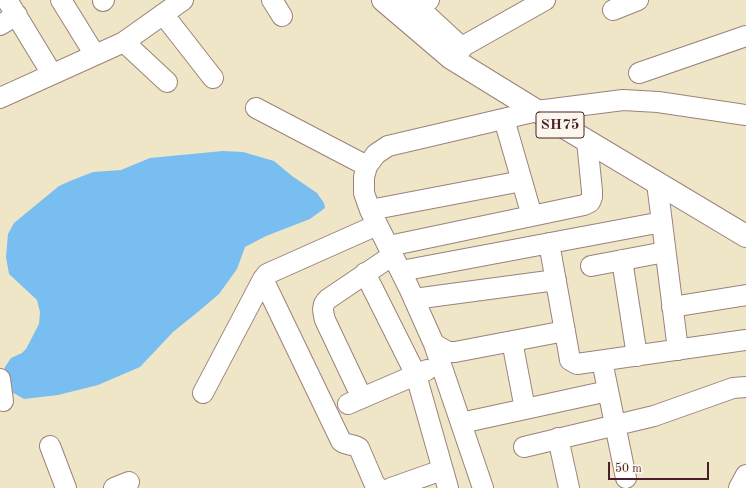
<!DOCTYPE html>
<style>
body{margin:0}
#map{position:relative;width:746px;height:488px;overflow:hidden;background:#efe5c7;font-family:"Old Standard TT",serif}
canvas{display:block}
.scale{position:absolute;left:608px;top:462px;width:101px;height:18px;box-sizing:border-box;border:2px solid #4a1f2b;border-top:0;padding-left:5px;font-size:12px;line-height:14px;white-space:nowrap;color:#4a1f2b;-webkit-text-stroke:3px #fbf7ec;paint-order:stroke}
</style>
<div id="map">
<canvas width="746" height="488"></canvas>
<div class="scale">50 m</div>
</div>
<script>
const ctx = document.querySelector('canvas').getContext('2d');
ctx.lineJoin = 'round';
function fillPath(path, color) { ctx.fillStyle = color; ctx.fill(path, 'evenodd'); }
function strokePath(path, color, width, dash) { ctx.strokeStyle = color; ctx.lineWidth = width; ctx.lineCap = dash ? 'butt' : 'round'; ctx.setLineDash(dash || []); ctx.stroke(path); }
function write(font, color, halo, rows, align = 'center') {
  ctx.font = font + ' "Old Standard TT",serif'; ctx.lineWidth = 3; ctx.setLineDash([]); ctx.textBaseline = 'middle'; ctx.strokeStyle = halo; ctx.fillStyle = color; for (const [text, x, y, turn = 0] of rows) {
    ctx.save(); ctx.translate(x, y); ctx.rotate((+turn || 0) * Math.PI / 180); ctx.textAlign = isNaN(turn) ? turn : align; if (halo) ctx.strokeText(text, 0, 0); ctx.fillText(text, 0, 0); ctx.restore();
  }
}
fillPath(new Path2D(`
 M 223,151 L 243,152 L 274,161 L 292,176 L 317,193 L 324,203 L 325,208 L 310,219 L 266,236 L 245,247 L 237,269 L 219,294 L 199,311 L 173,332 L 140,367 L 98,385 L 58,395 L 24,399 L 10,391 L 4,380 L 5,367 L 11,358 L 22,353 L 26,349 L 39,324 L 40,312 L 37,300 L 9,274 L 6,257 L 8,234 L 14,223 L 59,186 L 70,181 L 93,172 L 121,170 L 150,158 Z`), '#79bef0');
const minor = new Path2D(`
 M 7,0 L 52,74
 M 61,0 L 95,55
 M 272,0 L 282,16
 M 103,1 L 104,0
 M 416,6 L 429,0
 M 613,10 L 638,0
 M 163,14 L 213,78
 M 0,25 L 17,15
 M 124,42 L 167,82
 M 460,48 L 545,0
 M 639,73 L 746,36
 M 0,98 L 124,42 L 183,0
 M 256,108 L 367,166
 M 504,119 L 532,216
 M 657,183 L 678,350
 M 370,210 L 522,181
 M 377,225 L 267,274 L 263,279 L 341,441 C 346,446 353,443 359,448 L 375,485 L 379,488
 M 549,243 L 569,354 L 570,360 L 577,364 L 746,340
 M 389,246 L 584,205 L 590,202 L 592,197 L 592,191 L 587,141
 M 622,260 L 637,356
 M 591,266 L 665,252
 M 401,271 L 662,222
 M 365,273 L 416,375 L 448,488
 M 414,299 L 556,280
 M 672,307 L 746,295
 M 512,341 L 525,409
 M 434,344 L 448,352 L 455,352 L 565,331
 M 602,361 L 626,478
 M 0,379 L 3,401
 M 203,393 L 263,279
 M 362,398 L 325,320 C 323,312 321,305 328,299 L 393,255
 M 348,404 L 427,370
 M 461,423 L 608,391
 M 558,438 L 569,488
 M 50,446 L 66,488
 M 524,447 L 654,416 L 733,388 L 746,387
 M 114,488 L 129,482
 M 391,488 L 442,470
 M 483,488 L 434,344 L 409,288 L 370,210 L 364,193 L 364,177 L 367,166 L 376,154 L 388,146 L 537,111 L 623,100 L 658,102 L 746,115
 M 739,488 L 746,475`);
const major = new Path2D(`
 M 383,0 L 451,58 L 537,111 L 746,236
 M 409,0 L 461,48`);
strokePath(minor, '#9c8279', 22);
strokePath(major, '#9c8279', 24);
strokePath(minor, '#fff', 20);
strokePath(major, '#fff', 22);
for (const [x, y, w] of [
 [560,125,48]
]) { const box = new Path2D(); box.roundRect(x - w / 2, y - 13, w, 26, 3); ctx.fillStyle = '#fbf7ec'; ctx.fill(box); strokePath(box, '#4a1f2b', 1); }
write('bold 15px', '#4a1f2b', null, [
 ["SH75",560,125]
]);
</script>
